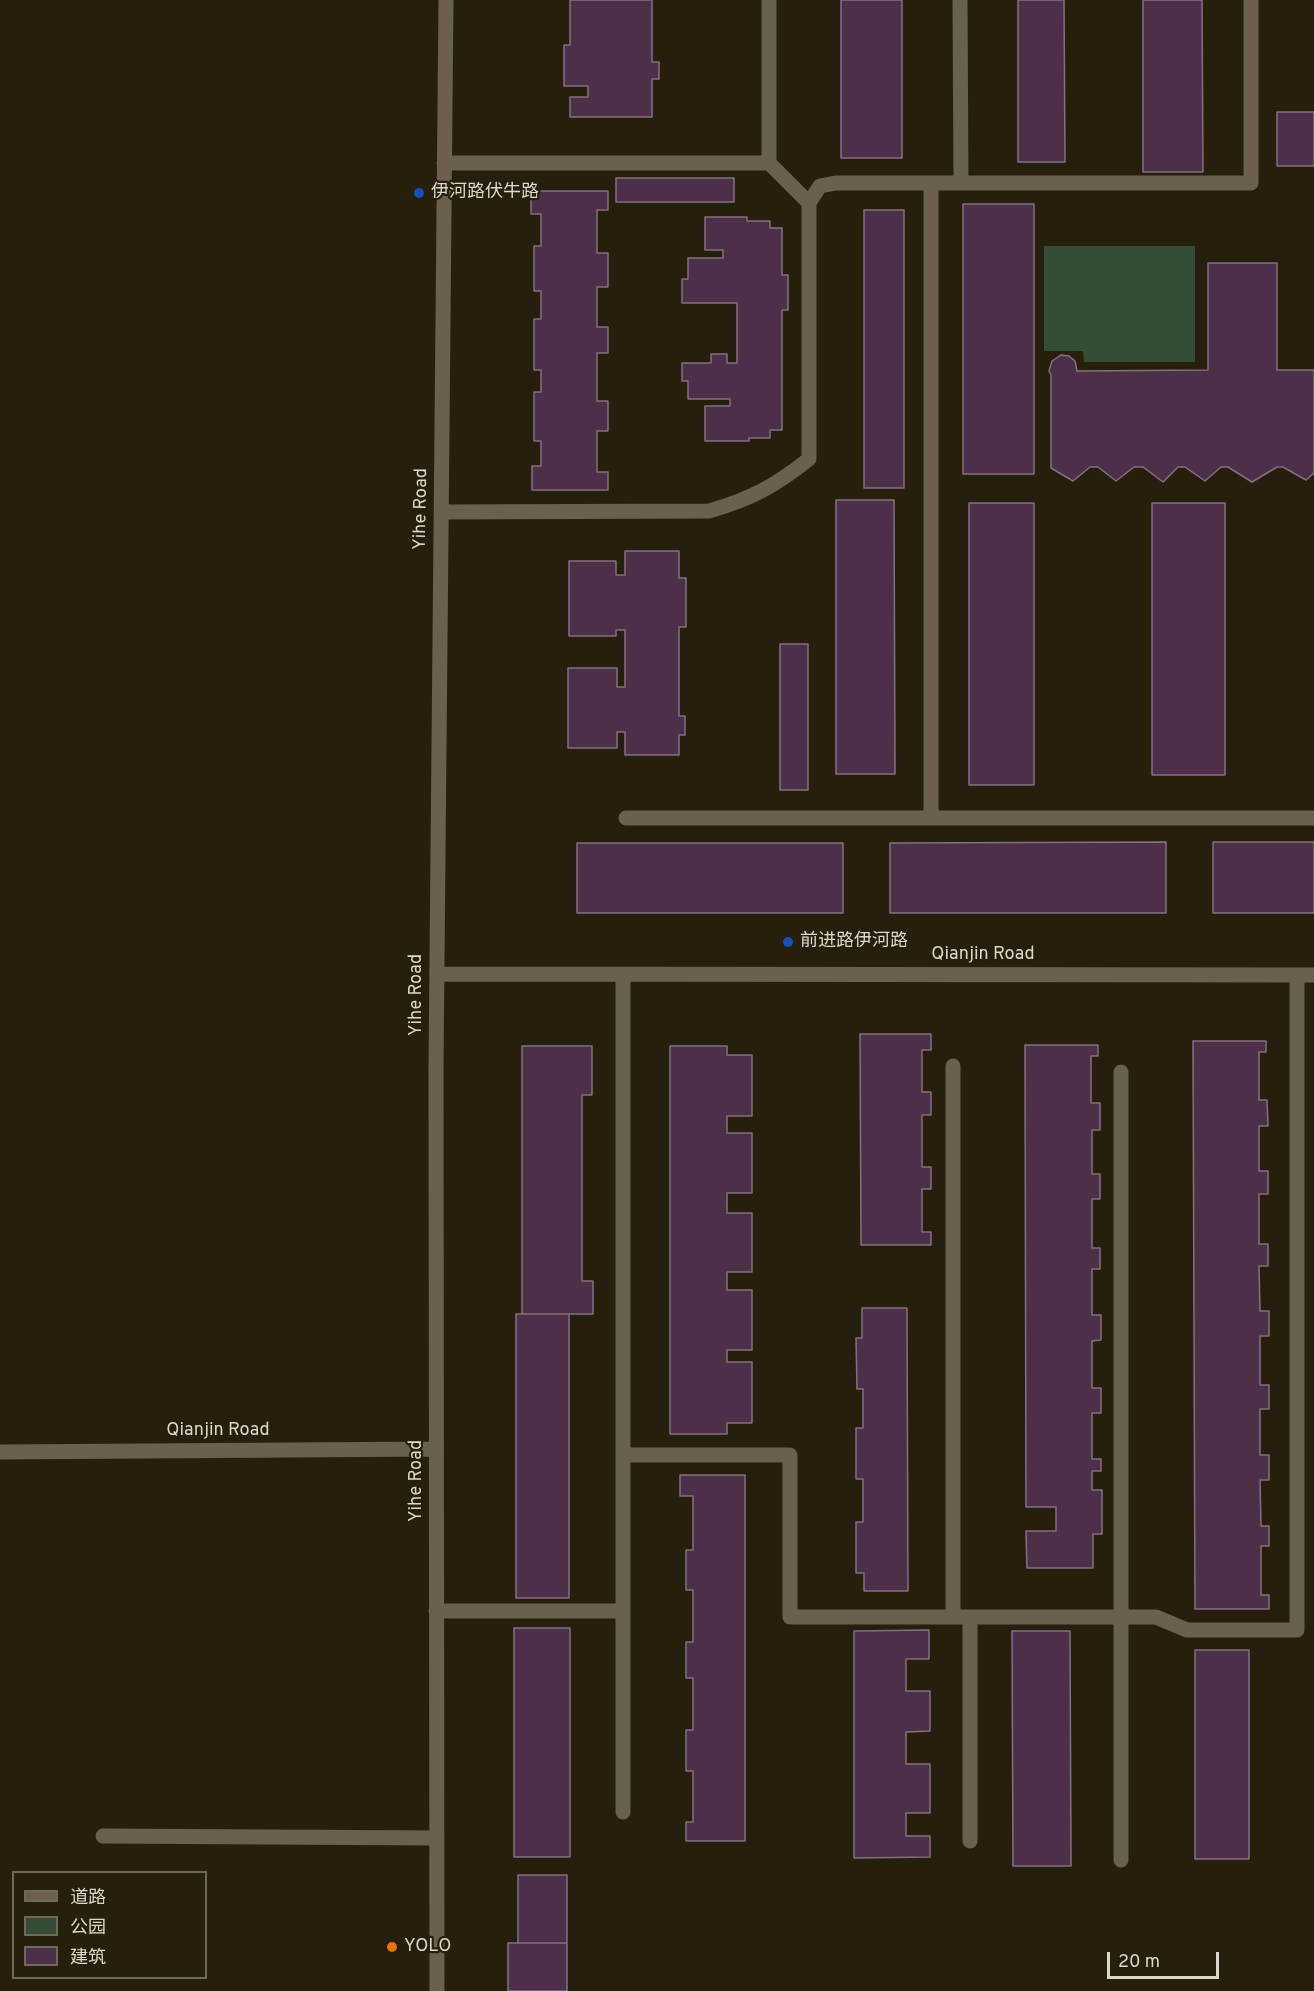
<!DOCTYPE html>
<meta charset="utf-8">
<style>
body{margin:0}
#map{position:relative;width:1314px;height:1991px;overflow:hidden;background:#271f0e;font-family:Overpass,"Noto Sans SC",sans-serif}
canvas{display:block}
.legend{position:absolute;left:12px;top:1871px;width:195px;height:108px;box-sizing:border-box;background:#271f0e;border:2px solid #6f695a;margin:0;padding:8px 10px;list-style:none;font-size:18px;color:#dbd7cb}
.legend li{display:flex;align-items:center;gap:12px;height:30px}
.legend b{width:30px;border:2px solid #6f695a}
.scale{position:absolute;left:1107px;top:1952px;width:112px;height:27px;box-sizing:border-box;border:3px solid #dbd7cb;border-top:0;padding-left:8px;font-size:18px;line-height:21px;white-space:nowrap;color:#dbd7cb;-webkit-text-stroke:4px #271f0e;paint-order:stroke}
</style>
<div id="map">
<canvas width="1314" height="1991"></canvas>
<ul class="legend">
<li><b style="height:8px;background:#6b5f51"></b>道路</li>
<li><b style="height:16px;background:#354c35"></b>公园</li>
<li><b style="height:16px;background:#4d2f4a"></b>建筑</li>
</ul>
<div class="scale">20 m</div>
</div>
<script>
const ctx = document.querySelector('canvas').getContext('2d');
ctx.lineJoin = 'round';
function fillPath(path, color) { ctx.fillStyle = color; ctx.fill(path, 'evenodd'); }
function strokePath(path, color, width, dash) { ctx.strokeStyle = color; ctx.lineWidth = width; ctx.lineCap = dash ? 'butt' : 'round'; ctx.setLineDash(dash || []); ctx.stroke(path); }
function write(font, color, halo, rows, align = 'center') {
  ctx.font = font + ' Overpass,"Noto Sans SC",sans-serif'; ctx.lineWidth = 4.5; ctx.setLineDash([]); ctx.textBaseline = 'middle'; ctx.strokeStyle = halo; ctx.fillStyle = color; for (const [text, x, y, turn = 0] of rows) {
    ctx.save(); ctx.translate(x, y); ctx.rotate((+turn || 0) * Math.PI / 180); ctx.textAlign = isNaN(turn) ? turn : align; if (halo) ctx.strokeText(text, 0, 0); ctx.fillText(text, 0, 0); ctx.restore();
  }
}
fillPath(new Path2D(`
 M 1044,246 L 1195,246 L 1195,362 L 1084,362 L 1083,351 L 1044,351 Z`), '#354c35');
const building = new Path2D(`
 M 570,0 L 652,0 L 652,62 L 659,62 L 659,79 L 652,79 L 652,117 L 570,117 L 570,97 L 588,97 L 588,86 L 564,86 L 564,45 L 570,45 Z
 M 841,0 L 902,0 L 902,158 L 841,158 Z
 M 1018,0 L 1064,0 L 1065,162 L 1018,162 Z
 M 1143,0 L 1202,0 L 1203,172 L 1143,172 Z
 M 1277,112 L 1314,112 L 1314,166 L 1277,166 Z
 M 616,178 L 734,178 L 734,202 L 616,202 Z
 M 531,191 L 608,191 L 608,210 L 597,210 L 597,253 L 608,253 L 608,287 L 597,287 L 597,327 L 608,327 L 608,353 L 597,353 L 597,401 L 608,401 L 608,431 L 597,431 L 597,472 L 608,472 L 608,490 L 532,490 L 532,466 L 541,466 L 541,441 L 534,441 L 534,392 L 541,392 L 541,370 L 534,370 L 534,319 L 541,319 L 541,291 L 534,291 L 534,246 L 541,246 L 541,214 L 531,214 Z
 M 963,204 L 1034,204 L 1034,474 L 963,474 Z
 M 864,210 L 904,210 L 904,488 L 864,488 Z
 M 705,217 L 747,217 L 747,221 L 770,221 L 770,228 L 782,228 L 782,275 L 788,275 L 788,310 L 782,310 L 782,430 L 770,430 L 770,438 L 749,438 L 749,441 L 705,441 L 705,406 L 730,406 L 730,399 L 688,399 L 688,381 L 682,381 L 682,363 L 711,363 L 711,354 L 727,354 L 727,363 L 737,363 L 737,303 L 682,303 L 682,279 L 688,279 L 688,258 L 723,258 L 723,250 L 705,250 Z
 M 1208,263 L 1277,263 L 1277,370 L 1314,370 L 1314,473 L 1306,480 L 1283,467 L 1277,467 L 1252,482 L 1228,467 L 1221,467 L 1205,481 L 1185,467 L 1178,467 L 1163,482 L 1143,467 L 1134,467 L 1116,481 L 1098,467 L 1090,467 L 1073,481 L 1051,468 L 1051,375 L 1049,371 L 1052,361 L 1061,355 L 1069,356 L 1075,361 L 1077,371 L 1208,370 Z
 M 836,500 L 894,500 L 895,774 L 836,774 Z
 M 969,503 L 1034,503 L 1034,785 L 969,785 Z
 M 1152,503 L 1225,503 L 1225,775 L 1152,775 Z
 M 625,551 L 679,551 L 679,578 L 686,578 L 686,627 L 679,627 L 679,716 L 685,716 L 685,735 L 679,735 L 679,755 L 625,755 L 625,732 L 617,732 L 617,748 L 568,748 L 568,668 L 617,668 L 617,687 L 625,687 L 625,630 L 616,630 L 616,636 L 569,636 L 569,561 L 616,561 L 616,575 L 625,575 Z
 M 780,644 L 808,644 L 808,790 L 780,790 Z
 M 1166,842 L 1166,913 L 890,913 L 890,843 Z
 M 1213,842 L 1314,842 L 1314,913 L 1213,913 Z
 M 577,843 L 843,843 L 843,913 L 577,913 Z
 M 860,1034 L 931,1034 L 931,1050 L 922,1050 L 922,1092 L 931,1092 L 931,1115 L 922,1115 L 922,1167 L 931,1167 L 931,1189 L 922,1189 L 922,1232 L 931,1232 L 931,1245 L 861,1245 Z
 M 1193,1041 L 1266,1041 L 1266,1052 L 1259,1052 L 1259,1100 L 1267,1100 L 1268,1126 L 1259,1126 L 1259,1171 L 1268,1171 L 1268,1194 L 1259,1194 L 1259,1244 L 1268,1244 L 1268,1266 L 1259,1266 L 1260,1311 L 1269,1311 L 1269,1336 L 1260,1336 L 1260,1385 L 1269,1385 L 1269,1409 L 1260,1409 L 1260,1455 L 1269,1455 L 1269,1480 L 1260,1480 L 1261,1526 L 1269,1526 L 1269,1546 L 1261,1546 L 1261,1595 L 1269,1595 L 1269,1609 L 1195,1609 Z
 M 1025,1045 L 1098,1045 L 1098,1056 L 1091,1056 L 1091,1103 L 1100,1103 L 1100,1130 L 1092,1130 L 1092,1174 L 1100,1174 L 1100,1199 L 1092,1199 L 1092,1248 L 1100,1248 L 1100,1269 L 1092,1269 L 1092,1315 L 1101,1315 L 1101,1340 L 1092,1341 L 1092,1388 L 1101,1388 L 1101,1413 L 1092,1413 L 1092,1459 L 1101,1459 L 1101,1471 L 1092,1471 L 1092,1490 L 1102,1490 L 1102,1534 L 1093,1534 L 1093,1568 L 1027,1568 L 1026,1531 L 1056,1531 L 1056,1507 L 1026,1507 Z
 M 522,1046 L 592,1046 L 592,1095 L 582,1095 L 582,1281 L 593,1281 L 593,1314 L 522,1314 Z
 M 670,1046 L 727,1046 L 727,1055 L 752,1055 L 752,1116 L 727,1116 L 727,1133 L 752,1133 L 752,1193 L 727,1193 L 727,1213 L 752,1213 L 752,1272 L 727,1272 L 727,1290 L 752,1290 L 752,1350 L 727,1350 L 727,1362 L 752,1362 L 752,1423 L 727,1423 L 727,1434 L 670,1434 Z
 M 862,1308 L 907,1308 L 908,1591 L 864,1591 L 864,1573 L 856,1573 L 856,1522 L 863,1522 L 863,1479 L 856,1479 L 856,1428 L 863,1428 L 863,1389 L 857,1389 L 856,1338 L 862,1338 Z
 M 516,1314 L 569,1314 L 569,1598 L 516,1598 Z
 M 680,1475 L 745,1475 L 745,1841 L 686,1841 L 686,1822 L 693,1822 L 693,1771 L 686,1771 L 686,1730 L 693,1730 L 693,1678 L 686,1678 L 686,1642 L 693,1642 L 693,1590 L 686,1590 L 686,1550 L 693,1550 L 693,1496 L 680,1496 Z
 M 514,1628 L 570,1628 L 570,1857 L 514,1857 Z
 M 929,1630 L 929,1659 L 906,1659 L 906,1691 L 930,1691 L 930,1731 L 906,1732 L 906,1764 L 930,1764 L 930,1813 L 906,1813 L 906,1836 L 930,1836 L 930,1857 L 854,1858 L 854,1631 Z
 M 1012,1631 L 1070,1631 L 1071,1866 L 1013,1866 Z
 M 1195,1650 L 1249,1650 L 1249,1859 L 1195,1859 Z
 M 518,1875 L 567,1875 L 567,1943 L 518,1943 Z
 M 508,1943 L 567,1943 L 567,1991 L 508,1991 Z`);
fillPath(building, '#4d2f4a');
strokePath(building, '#837180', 1.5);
strokePath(new Path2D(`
 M 769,0 L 769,163
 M 960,0 L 961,183 L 1251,183 L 1251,0
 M 444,163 L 769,163 L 809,203
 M 441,512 L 709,511 C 751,499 775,486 809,459 L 809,203 L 820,186 L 836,183 L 931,183
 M 626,818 L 1314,818
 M 931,818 L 931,183 L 961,183
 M 437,974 L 1314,975
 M 623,974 L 623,1812
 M 953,1066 L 953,1617
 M 1121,1072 L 1121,1860
 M 0,1452 L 436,1449
 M 623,1455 L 790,1455 L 790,1617 L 1156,1617 L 1187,1630 L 1297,1630 L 1297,975
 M 436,1611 L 623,1611
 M 970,1617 L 970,1841
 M 103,1836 L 436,1838
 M 437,1991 L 436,1067 L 446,0`), '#6b5f51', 15);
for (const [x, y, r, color] of [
 [419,193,6,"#1a4fb4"],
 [788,942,6,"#1a4fb4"],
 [392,1947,6,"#e8710a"]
]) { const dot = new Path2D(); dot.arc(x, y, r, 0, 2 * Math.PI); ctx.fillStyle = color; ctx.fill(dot); strokePath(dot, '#271f0e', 2); }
write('18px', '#dbd7cb', '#271f0e', [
 ["伊河路伏牛路",431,193],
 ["前进路伊河路",800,942],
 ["YOLO",404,1947]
], 'left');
write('18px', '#dbd7cb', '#271f0e', [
 ["Yihe Road",422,509,-89],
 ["Qianjin Road",983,955],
 ["Yihe Road",417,995,-90],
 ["Qianjin Road",218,1431],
 ["Yihe Road",417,1481,-90]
]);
</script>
